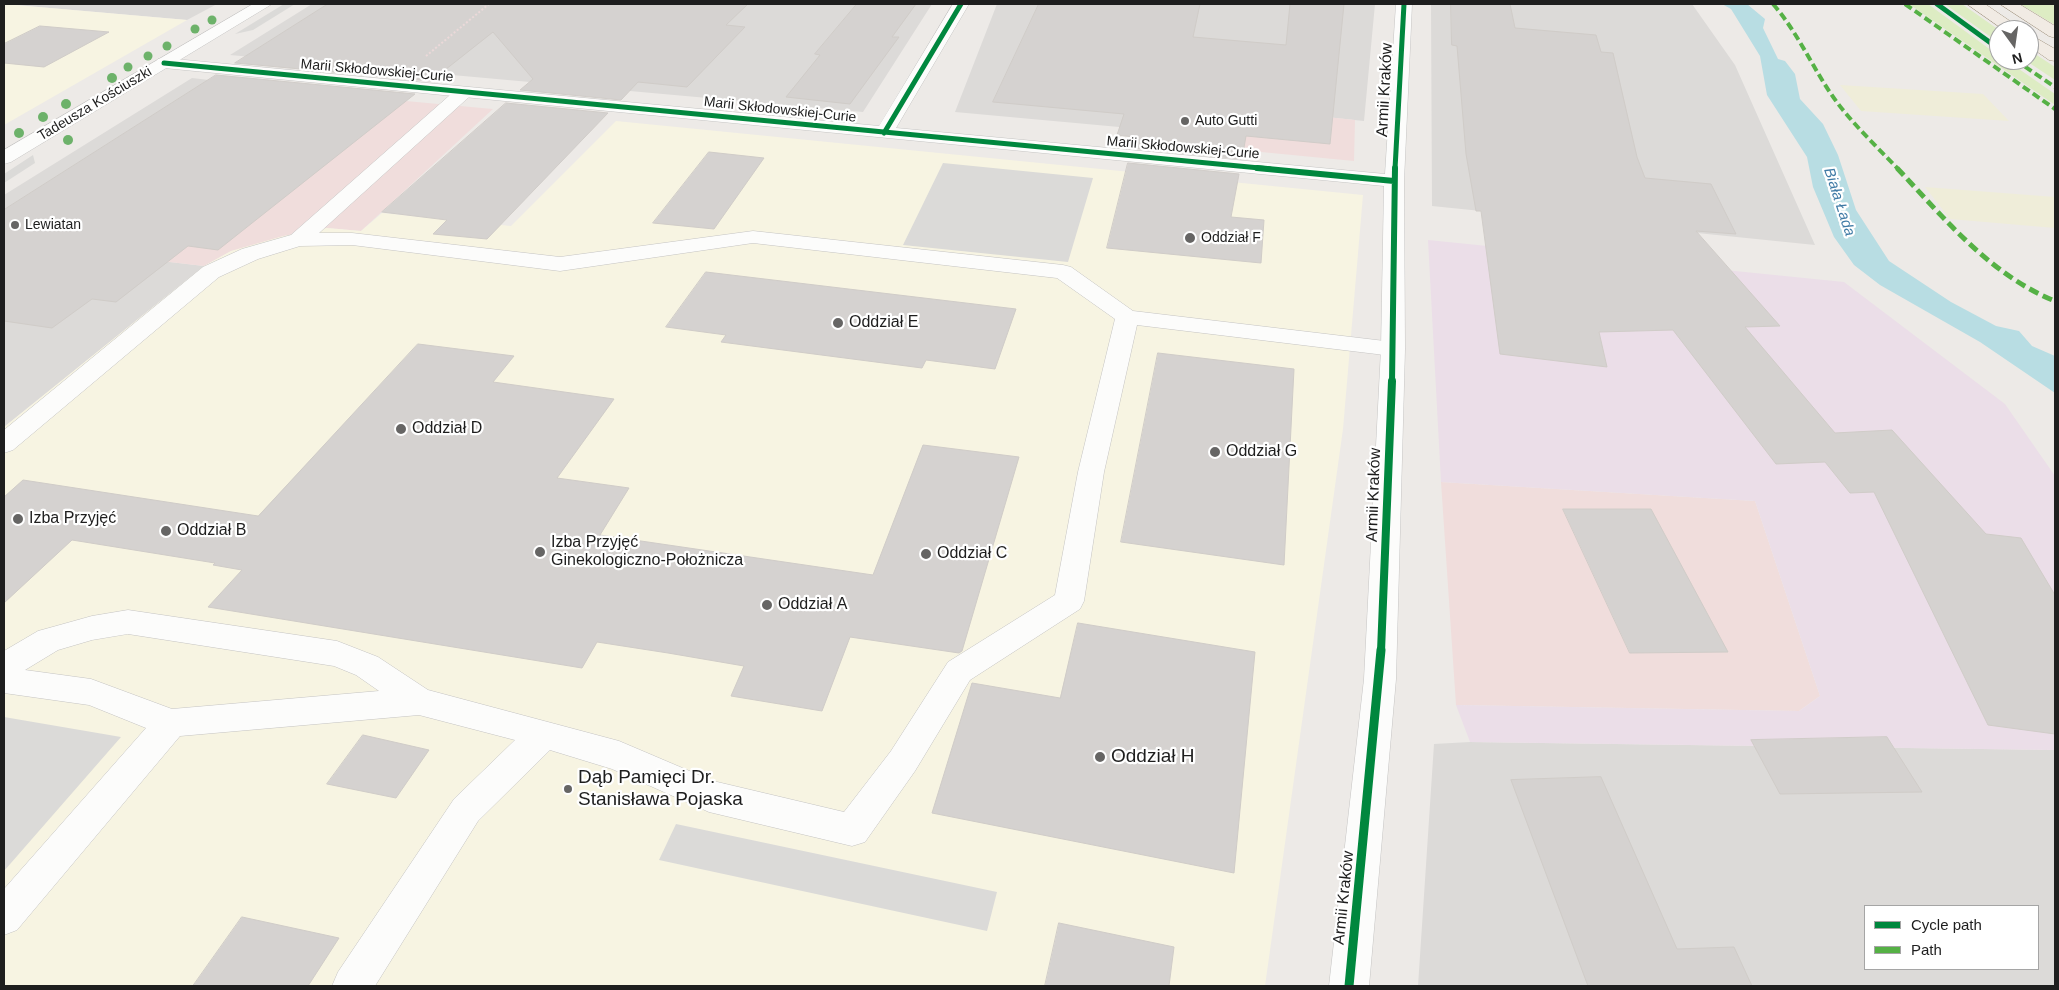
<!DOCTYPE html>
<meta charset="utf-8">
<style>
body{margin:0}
#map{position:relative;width:2059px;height:990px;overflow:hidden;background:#edeae7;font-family:Arial,sans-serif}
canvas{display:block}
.frame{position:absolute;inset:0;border:5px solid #1e1e1e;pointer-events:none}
.legend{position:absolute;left:1864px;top:905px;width:175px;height:65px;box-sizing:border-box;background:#fff;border:1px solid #a5a5a5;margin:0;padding:6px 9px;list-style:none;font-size:15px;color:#1e1e1e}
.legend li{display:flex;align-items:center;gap:10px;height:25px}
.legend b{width:25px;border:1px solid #a5a5a5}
.north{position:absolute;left:1989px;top:20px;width:50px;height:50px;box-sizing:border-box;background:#fff;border:1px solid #a5a5a5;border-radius:50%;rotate:166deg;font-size:14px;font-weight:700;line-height:20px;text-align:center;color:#1e1e1e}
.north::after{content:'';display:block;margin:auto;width:18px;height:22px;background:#666564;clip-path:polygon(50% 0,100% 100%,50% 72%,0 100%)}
</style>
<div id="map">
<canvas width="2059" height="990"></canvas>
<div class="frame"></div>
<ul class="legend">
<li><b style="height:6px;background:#00873e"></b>Cycle path</li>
<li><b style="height:6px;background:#55b145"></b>Path</li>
</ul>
<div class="north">N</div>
</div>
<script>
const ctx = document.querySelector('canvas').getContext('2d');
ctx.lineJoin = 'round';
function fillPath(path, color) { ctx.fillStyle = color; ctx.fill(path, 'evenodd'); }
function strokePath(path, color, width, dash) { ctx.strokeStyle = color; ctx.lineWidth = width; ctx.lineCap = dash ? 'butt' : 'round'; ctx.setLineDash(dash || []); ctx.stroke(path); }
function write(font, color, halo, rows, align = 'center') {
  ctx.font = font + ' Arial,sans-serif'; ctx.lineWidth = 4.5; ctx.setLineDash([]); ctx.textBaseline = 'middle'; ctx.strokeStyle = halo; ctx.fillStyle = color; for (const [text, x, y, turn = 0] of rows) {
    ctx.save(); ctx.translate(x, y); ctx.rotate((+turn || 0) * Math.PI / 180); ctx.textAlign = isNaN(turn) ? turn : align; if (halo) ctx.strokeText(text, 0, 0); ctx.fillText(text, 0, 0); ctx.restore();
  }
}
fillPath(new Path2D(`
 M 4,4 L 217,4 L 187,20 Z
 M 312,4 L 932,4 L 863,112 L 230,55 Z
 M 997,4 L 1375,4 L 1364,121 L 1174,101 L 1163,131 L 955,112 Z
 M 1431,4 L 1692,4 L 1735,65 L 1815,245 L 1432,206 Z
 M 192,78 L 318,93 L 93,253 L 204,266 L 4,427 L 4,195 Z
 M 1470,742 L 2055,750 L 2055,986 L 1418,986 L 1434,744 ZM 1865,906 L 2038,906 L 2038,969 L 1865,969 Z`), '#dcdad8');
fillPath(new Path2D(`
 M 318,93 L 493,109 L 361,231 L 327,228 L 231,251 L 204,266 L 92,253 Z
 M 1174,101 L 1355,120 L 1354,161 L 1158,142 Z
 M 1441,482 L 1755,501 L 1820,696 L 1799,711 L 1456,705 Z`), '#f0dddc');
fillPath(new Path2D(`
 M 1428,240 L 1844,282 L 2005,404 L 2055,476 L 2055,750 L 1470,742 L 1456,705 L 1799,711 L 1820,696 L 1755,501 L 1441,482 Z`), '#ebdee8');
fillPath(new Path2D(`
 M 4,4 L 187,20 L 4,125 Z
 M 616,121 L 1363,195 L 1343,429 L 1265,986 L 4,986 L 4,427 L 204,266 L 231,251 L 283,236 L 327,228 L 361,231 L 382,213 L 511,226 Z`), '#f7f4e2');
fillPath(new Path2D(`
 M 284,4 L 295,4 L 253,30 L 235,34 Z
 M 33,155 L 35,163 L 4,183 L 4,174 Z
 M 943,163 L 1093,178 L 1068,262 L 903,245 Z
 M 4,717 L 121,737 L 4,871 Z
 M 676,824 L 997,892 L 987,931 L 659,860 Z`), '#dbdad8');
fillPath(new Path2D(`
 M 1840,85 L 1983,94 L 2009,121 L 1861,111 Z
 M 1925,187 L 2055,197 L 2055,228 L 1950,219 Z`), '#efedd9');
fillPath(new Path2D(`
 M 1909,4 L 1928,4 L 1999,56 L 1999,60 L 2006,60 L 2055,94 L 2055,105 Z
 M 1945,4 L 1962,4 L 1999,30 L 1999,43 Z
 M 2020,4 L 2051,4 L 2055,6 L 2055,25 Z
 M 2029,50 L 2055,67 L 2055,80 L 2025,60 L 2029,60 Z`), '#ddecc3');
fillPath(new Path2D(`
 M 1722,4 L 1747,4 L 1765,19 L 1763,28 L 1778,59 L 1785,61 L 1795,74 L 1800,99 L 1823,124 L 1838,155 L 1856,210 L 1889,261 L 1951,302 L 1996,326 L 2019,331 L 2032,346 L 2055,356 L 2055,393 L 1980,342 L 1880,285 L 1854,265 L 1834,237 L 1813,187 L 1807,157 L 1767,95 L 1760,56 L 1731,9 Z`), '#b8dde3');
const building = new Path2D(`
 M 328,4 L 748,4 L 726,25 L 745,27 L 687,87 L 638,82 L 621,100 L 520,90 L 533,79 L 493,32 L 431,81 L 235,63 Z
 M 857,4 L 916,4 L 892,37 L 899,37 L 850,104 L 786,97 L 820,55 L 815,54 Z
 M 1039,4 L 1200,4 L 1193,37 L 1286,45 L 1290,4 L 1344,4 L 1330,144 L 1246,136 L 1242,159 L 1131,148 L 1134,137 L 1117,135 L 1124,114 L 993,102 Z
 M 1451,4 L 1510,4 L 1515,28 L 1596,35 L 1601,52 L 1613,53 L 1637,157 L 1645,178 L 1711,184 L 1736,234 L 1696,231 L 1780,326 L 1745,327 L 1835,433 L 1892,430 L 1986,534 L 2021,538 L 2055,595 L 2055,734 L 1988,725 L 1874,492 L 1850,493 L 1825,462 L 1776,464 L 1673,330 L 1599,332 L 1607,367 L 1500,354 L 1481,211 L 1476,211 L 1466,154 L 1457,46 L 1452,45 Z
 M 40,26 L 109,32 L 44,67 L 4,63 L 4,44 Z
 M 216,75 L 415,94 L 218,250 L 188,246 L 116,302 L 92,299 L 52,328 L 4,321 L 4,210 Z
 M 506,103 L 608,113 L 487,239 L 433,234 L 447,220 L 382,212 Z
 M 709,152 L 764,158 L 714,229 L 653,223 Z
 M 1128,163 L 1239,174 L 1231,217 L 1264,220 L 1261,263 L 1107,248 Z
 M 706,272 L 1016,309 L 995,369 L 926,360 L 922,368 L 721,342 L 726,335 L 666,327 Z
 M 418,344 L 514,356 L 493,382 L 614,399 L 557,478 L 629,488 L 600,535 L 873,575 L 923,445 L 1019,457 L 962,651 L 959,653 L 850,637 L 822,711 L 731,696 L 744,666 L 668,653 L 597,642 L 582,668 L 208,607 L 242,570 L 213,565 L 215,563 L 72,540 L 4,603 L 4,497 L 23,480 L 258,516 Z
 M 1158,353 L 1294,369 L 1284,565 L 1121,542 Z
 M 1563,509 L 1651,509 L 1728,652 L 1630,653 Z
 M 1078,623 L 1255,652 L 1234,873 L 932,813 L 972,683 L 1060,698 Z
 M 363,735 L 429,750 L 396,798 L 327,784 Z
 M 1887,737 L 1922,792 L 1780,794 L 1751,740 Z
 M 1601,777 L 1677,949 L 1734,947 L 1752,986 L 1588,986 L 1511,780 Z
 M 242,917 L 339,938 L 308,986 L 193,986 Z
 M 1059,923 L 1174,947 L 1169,986 L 1045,986 Z`);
fillPath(building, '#d5d2d0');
strokePath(building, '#d0ccc8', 1);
const service = new Path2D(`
 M 464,87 L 470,88 L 473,92 L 470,96 L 319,233 L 352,233 L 560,257 L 753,231 L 1063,265 L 1071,267 L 1133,311 L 1393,342 L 1401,344 L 1405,349 L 1401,354 L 1393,356 L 1137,325 L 1104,472 L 1084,601 L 1080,609 L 970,680 L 915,771 L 865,842 L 852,846 L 709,812 L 612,769 L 550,750 L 478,821 L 375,986 L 332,986 L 338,972 L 454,799 L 515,740 L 419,715 L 180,736 L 17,930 L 4,935 L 4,889 L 146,728 L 89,705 L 4,693 L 4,651 L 38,631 L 49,628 L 92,616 L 128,610 L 337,641 L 378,657 L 428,690 L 619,741 L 713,781 L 844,812 L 891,751 L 948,662 L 1055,595 L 1078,472 L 1115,319 L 1057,278 L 753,243 L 560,271 L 352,245 L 300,246 L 258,259 L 219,277 L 13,450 L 4,453 L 4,430 L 203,267 L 242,249 L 291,235 L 458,88 ZM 128,634 L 334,666 L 356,675 L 379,691 L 172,709 L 91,679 L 25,670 L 58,650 L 92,640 Z`);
const minor = new Path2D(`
 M 953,4 L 969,4 L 896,128 L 1385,174 L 1396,4 L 1412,4 L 1404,181 L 1405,349 L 1396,679 L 1369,986 L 1329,986 L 1364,679 L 1381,349 L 1384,186 L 164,68 L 158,67 L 155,63 L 158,59 L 164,58 L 879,126 Z`);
const tertiary = new Path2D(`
 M 253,4 L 272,4 L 11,162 L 4,164 L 4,150 Z`);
const primary = new Path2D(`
 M 1967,4 L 1985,4 L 2023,30 L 2004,30 Z
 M 2000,4 L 2019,4 L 2055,26 L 2055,38 L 2049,36 Z
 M 2029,34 L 2055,49 L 2055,61 L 2049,60 L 2029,46 Z`);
strokePath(service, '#c5c4c3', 1);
strokePath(minor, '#c5c4c3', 1);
strokePath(tertiary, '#c5c4c3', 1);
strokePath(primary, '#a39683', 1);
strokePath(new Path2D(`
 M 426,56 L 489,4`), '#ebd9d9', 2, [2, 2]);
fillPath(service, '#fcfcfb');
fillPath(minor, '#fcfcfb');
fillPath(tertiary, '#fcfcfb');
fillPath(primary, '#f1ebe4');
strokePath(new Path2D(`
 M 1773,4 C 1801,36 1816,77 1843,110 C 1860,131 1880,150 1898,169
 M 1905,4 L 2055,109
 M 2015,60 L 2055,87`), '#55b145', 4, [8, 4]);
strokePath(new Path2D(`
 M 1897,168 C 1944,218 1990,275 2055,301`), '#55b145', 5, [10, 5]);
strokePath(new Path2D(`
 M 1937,4 L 1999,49
 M 164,63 L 1270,169
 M 884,133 L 961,4
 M 1395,169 L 1404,4`), '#00873e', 5);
strokePath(new Path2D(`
 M 1257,168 L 1394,181
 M 1392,382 L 1395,168`), '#00873e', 6);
strokePath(new Path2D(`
 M 1381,651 L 1392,381`), '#00873e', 8);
strokePath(new Path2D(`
 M 1349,986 L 1381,650`), '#00873e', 9);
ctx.fillStyle = '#6db26a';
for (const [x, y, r] of [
 [212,20,4.5],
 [195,29,4.5],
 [167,46,4.5],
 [148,56,4.5],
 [128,67,4.5],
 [112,78,5],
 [66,104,5],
 [43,117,5],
 [19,133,5],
 [68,140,5]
]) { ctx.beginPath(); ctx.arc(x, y, r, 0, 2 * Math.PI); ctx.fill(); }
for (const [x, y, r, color] of [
 [1185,121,5,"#666564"],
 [15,225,5,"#666564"],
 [1190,238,6,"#666564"],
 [838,323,6,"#666564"],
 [401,429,6,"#666564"],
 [1215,452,6,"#666564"],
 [18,519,6,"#666564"],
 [166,531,6,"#666564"],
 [540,552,6,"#666564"],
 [926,554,6,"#666564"],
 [767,605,6,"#666564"],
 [1100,757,6,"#666564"],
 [568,789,5,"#666564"]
]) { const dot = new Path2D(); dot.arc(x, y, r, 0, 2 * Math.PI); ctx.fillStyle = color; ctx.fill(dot); strokePath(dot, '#fff', 2); }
write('14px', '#1e1e1e', '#fff', [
 ["Marii Skłodowskiej-Curie",377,71,5],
 ["Tadeusza Kościuszki",95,104,-31],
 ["Marii Skłodowskiej-Curie",780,110,6],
 ["Marii Skłodowskiej-Curie",1183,148,5]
]);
write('14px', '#1e1e1e', '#fff', [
 ["Auto Gutti",1195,121],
 ["Lewiatan",25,225],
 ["Oddział F",1201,238]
], 'left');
write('italic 15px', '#3f7aa5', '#fff', [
 ["Biała Łada",1839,202,72]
]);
write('16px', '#1e1e1e', '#fff', [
 ["Armii Kraków",1385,90,-87],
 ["Armii Kraków",1374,495,-88],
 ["Armii Kraków",1344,898,-84]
]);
write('16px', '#1e1e1e', '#fff', [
 ["Oddział E",849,323],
 ["Oddział D",412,429],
 ["Oddział G",1226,452],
 ["Izba Przyjęć",29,519],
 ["Oddział B",177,531],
 ["Izba Przyjęć",551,543],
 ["Ginekologiczno-Położnicza",551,561],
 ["Oddział C",937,554],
 ["Oddział A",778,605]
], 'left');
write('19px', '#1e1e1e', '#fff', [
 ["Oddział H",1111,757],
 ["Dąb Pamięci Dr.",578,778],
 ["Stanisława Pojaska",578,800]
], 'left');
</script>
